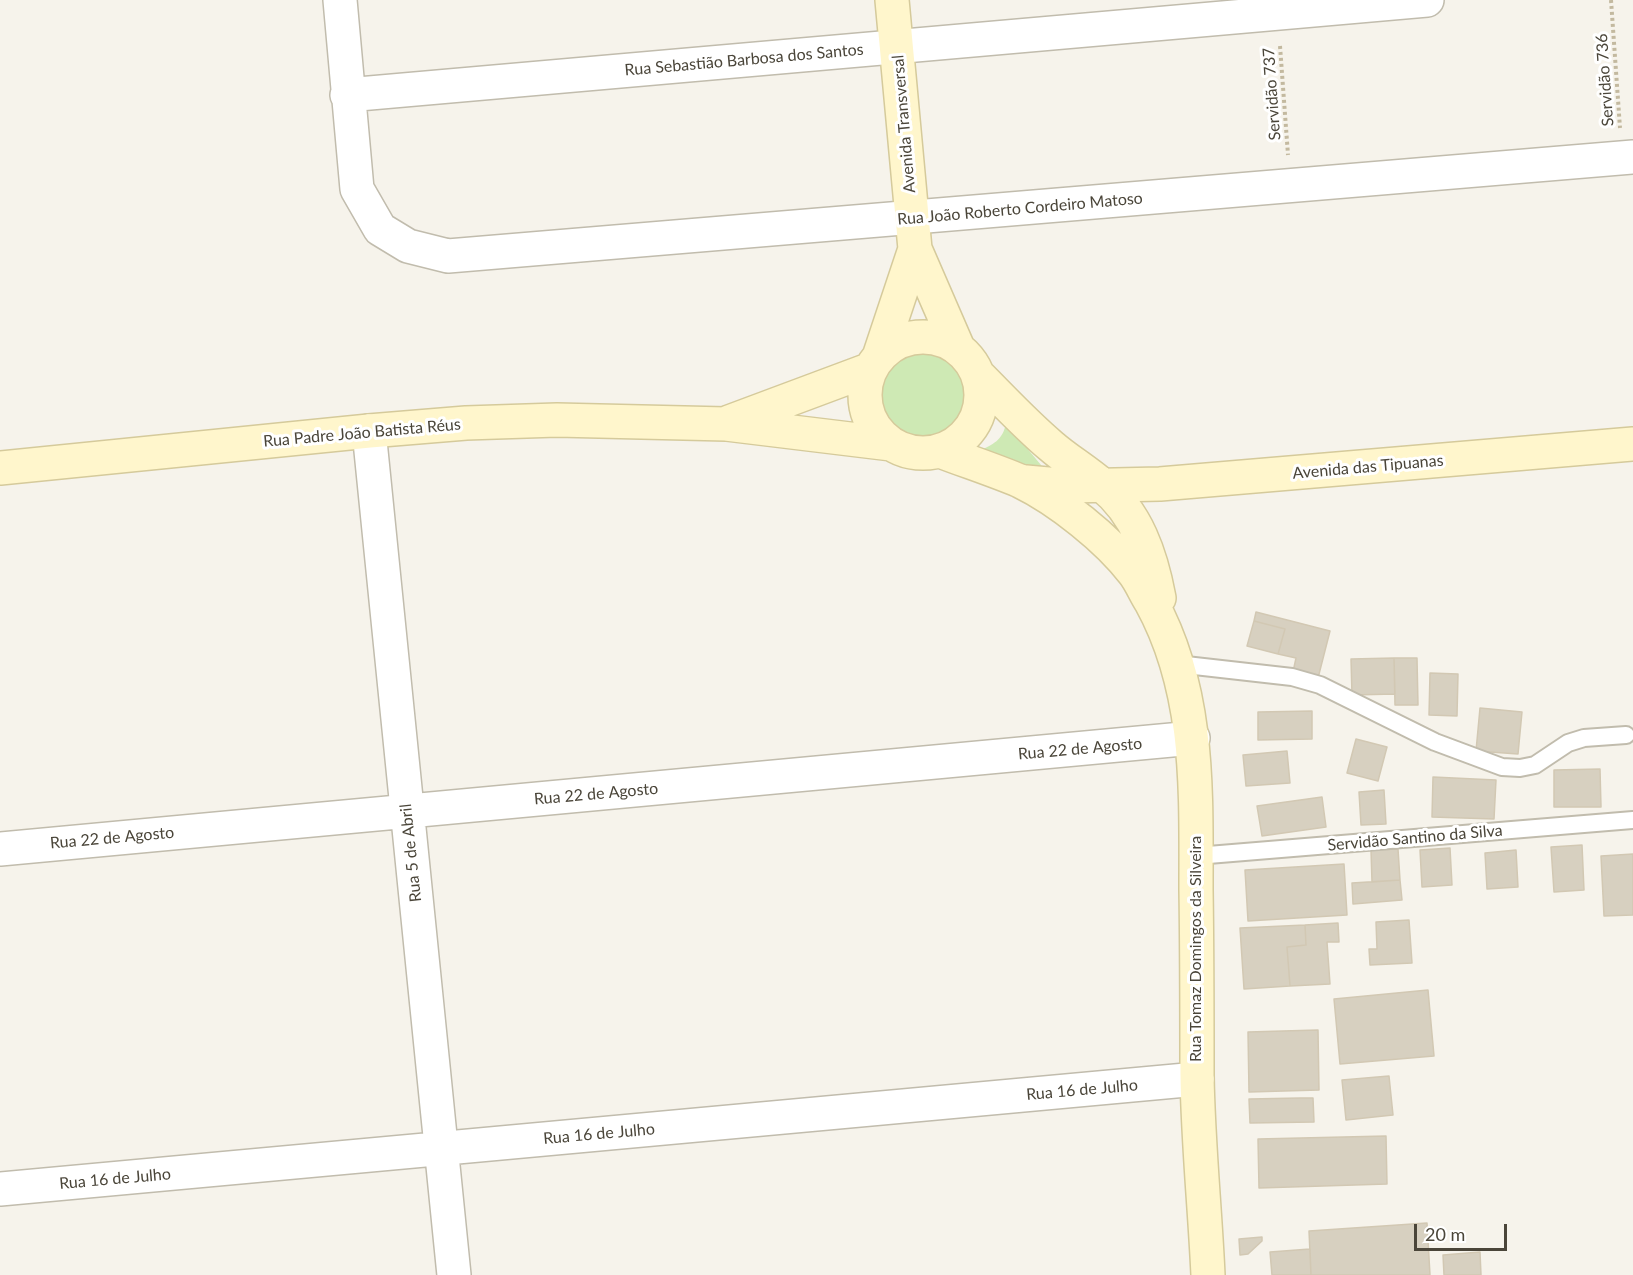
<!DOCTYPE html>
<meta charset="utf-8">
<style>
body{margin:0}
#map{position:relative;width:1633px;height:1275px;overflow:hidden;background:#f6f3eb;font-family:Lato,sans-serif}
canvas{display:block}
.scale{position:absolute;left:1414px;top:1224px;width:93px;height:27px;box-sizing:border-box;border:3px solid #4a4539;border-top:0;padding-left:8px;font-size:18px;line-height:21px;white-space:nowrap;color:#4a4539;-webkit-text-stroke:4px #fff;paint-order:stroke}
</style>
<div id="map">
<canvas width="1633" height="1275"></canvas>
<div class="scale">20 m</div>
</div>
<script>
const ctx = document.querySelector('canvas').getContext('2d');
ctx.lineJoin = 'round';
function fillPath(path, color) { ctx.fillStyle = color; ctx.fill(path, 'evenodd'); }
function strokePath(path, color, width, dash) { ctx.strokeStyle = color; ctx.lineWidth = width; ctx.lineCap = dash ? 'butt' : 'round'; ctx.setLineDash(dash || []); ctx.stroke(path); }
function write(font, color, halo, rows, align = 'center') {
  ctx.font = font + ' Lato,sans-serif'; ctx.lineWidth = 6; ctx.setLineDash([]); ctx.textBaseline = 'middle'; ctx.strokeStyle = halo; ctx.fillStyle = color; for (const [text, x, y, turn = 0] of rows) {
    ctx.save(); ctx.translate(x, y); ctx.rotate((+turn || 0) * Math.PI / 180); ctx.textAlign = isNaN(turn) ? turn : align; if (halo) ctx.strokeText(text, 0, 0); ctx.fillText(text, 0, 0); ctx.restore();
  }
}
fillPath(new Path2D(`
 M879 395a44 44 0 1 1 88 0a44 44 0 1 1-88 0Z
 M 1006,423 L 1046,471 L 978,451 C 993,445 1003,440 1006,423 Z`), '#cee9b4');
const building = new Path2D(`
 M 1256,612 L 1330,631 L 1318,678 L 1293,672 L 1296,658 L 1278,654 L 1285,629 L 1254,621 Z
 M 1254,621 L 1285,629 L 1278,654 L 1247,646 Z
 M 1394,658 L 1417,658 L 1418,705 L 1395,705 Z
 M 1394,658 L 1395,694 L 1352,695 L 1351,659 Z
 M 1430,673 L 1458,674 L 1457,716 L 1429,715 Z
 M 1480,708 L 1522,712 L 1518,754 L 1476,751 Z
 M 1312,711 L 1312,739 L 1258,740 L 1258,712 Z
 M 1356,739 L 1387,747 L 1378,781 L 1347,773 Z
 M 1287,751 L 1290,783 L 1246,786 L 1243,755 Z
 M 1600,769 L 1601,807 L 1554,807 L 1554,770 Z
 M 1433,777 L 1496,780 L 1494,819 L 1432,817 Z
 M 1384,790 L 1386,824 L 1361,825 L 1359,792 Z
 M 1322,797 L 1326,827 L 1262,836 L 1257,806 Z
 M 1582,845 L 1584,890 L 1554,892 L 1551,847 Z
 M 1450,848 L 1452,885 L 1422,887 L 1420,850 Z
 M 1398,849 L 1400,880 L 1372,882 L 1371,850 Z
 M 1516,850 L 1518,887 L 1487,889 L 1485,853 Z
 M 1633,854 L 1633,915 L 1604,916 L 1601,856 Z
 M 1344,864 L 1347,915 L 1248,921 L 1245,870 Z
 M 1400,880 L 1402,900 L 1353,904 L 1352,883 Z
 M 1409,920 L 1412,963 L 1370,965 L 1369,949 L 1377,949 L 1376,922 Z
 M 1338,923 L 1339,942 L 1327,942 L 1330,984 L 1290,986 L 1287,947 L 1306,945 L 1305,925 Z
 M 1305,925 L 1306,945 L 1287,947 L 1290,986 L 1244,989 L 1240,928 Z
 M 1428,990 L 1434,1056 L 1340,1064 L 1334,999 Z
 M 1318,1030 L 1319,1090 L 1249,1092 L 1248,1032 Z
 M 1389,1076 L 1393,1115 L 1346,1120 L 1342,1080 Z
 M 1300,1098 L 1313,1098 L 1314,1122 L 1250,1123 L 1249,1099 Z
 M 1386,1136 L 1387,1184 L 1259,1188 L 1258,1139 Z
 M 1427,1223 L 1430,1275 L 1311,1275 L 1309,1231 Z
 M 1262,1237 L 1262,1241 L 1248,1254 L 1240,1255 L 1239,1239 Z
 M 1310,1249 L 1311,1275 L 1272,1275 L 1270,1252 Z
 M 1480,1252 L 1481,1275 L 1444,1275 L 1443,1255 Z`);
fillPath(building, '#d7d0c0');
strokePath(building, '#d2c8b3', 1.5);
const lane = new Path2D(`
 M 1177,664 L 1292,677 L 1320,685 L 1435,742 L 1502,767 L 1520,768 L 1535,765 L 1568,743 L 1584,738 L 1626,735
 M 1196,856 L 1633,820`);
const street = new Path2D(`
 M 340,0 L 357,189 L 380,229 L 408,246 L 448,256 L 1633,157
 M 347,95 L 1427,0
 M 369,431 L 454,1275
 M 0,849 L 1193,738
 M 0,1189 L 1197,1079`);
const secondary = new Path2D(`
 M 892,0 L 915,249 L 958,348
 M865 395a58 58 0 1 1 116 0a58 58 0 1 1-116 0Z
 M 879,357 L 915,249
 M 978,375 C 1002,399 1025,424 1051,446 C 1067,460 1086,471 1102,485 C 1137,513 1151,555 1159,598
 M 729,422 L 871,369
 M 940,451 C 966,461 994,470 1020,481 C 1059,500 1108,539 1134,573 C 1141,582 1145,593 1151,602 C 1200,691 1196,791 1196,890 C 1197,952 1197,1014 1197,1075 C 1198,1142 1205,1209 1208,1275
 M 0,468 L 369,431 L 466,423 L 557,420 L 726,424 L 891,444
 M 1026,482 L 1070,486 L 1160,484 L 1633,444`);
strokePath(lane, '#c1bcad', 20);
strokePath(street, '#c1bcad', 36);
strokePath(secondary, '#d5ca9b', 36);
strokePath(new Path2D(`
 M 1611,0 L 1620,128
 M 1280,46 L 1288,155`), '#c3b99f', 4, [3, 3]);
strokePath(lane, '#fff', 16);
strokePath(street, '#fff', 33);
strokePath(secondary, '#fff6cc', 33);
write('16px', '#4a4539', '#fff', [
 ["Rua Sebastião Barbosa dos Santos",744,60,-5],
 ["Servidão 736",1605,80,-94],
 ["Servidão 737",1272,94,-94],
 ["Avenida Transversal",904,124,-95],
 ["Rua João Roberto Cordeiro Matoso",1020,209,-5],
 ["Rua Padre João Batista Réus",362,433,-5],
 ["Avenida das Tipuanas",1368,467,-5],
 ["Rua 22 de Agosto",1080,749,-5],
 ["Rua 22 de Agosto",596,794,-5],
 ["Rua 22 de Agosto",112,838,-5],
 ["Servidão Santino da Silva",1415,838,-5],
 ["Rua 5 de Abril",411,853,-96],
 ["Rua Tomaz Domingos da Silveira",1196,949,-90],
 ["Rua 16 de Julho",1082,1090,-5],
 ["Rua 16 de Julho",599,1134,-5],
 ["Rua 16 de Julho",115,1179,-5]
]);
</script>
